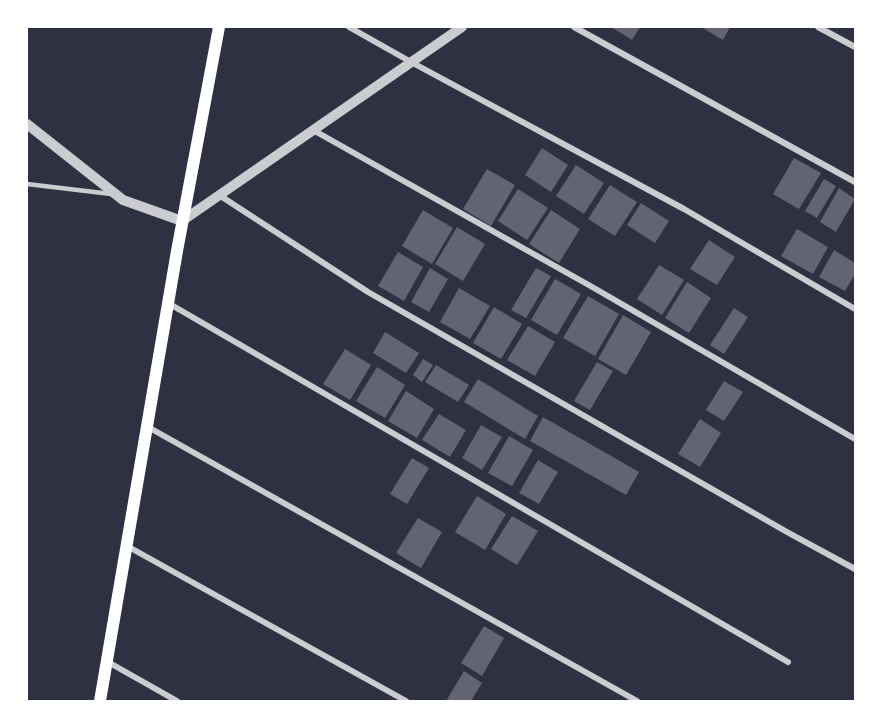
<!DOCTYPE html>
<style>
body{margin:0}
#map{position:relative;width:882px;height:728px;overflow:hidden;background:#2d3142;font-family:Signika,sans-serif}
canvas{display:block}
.frame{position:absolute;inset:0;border:28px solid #fff;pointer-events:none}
</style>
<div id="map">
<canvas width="882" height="728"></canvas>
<div class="frame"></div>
</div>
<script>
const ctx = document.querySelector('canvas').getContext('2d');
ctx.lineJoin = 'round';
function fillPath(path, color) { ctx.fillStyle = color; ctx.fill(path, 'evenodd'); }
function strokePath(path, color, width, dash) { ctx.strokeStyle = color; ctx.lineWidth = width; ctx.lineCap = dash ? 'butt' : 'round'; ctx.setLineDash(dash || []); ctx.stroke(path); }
fillPath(new Path2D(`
 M 611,27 L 640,27 L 632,40 Z
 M 701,27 L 730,27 L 723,40 Z
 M 542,148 L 568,165 L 551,192 L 525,175 Z
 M 794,158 L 821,173 L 799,209 L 773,194 Z
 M 576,165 L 604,183 L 584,214 L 556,196 Z
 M 487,169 L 515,185 L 491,226 L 463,209 Z
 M 824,179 L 836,186 L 817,218 L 805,211 Z
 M 610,185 L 637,202 L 615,236 L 588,219 Z
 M 839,188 L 855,199 L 836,232 L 820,222 Z
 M 518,189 L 548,208 L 527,240 L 498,221 Z
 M 641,203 L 669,221 L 655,243 L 627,225 Z
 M 423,210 L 453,228 L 432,264 L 402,246 Z
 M 551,210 L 580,229 L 559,263 L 529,244 Z
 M 457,227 L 485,244 L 463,281 L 435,264 Z
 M 797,229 L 828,247 L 813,274 L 781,256 Z
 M 709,240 L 735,257 L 717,285 L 690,269 Z
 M 834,250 L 855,263 L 855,274 L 845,291 L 819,277 Z
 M 398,252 L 423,267 L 404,301 L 378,286 Z
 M 659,265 L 684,280 L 662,315 L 637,299 Z
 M 430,268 L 448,279 L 429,312 L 411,302 Z
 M 536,268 L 551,276 L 526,318 L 511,310 Z
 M 555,279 L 581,294 L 557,335 L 531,320 Z
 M 687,282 L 711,298 L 689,333 L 665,318 Z
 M 459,288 L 490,306 L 470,339 L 440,322 Z
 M 588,296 L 619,314 L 595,356 L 563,338 Z
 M 494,307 L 522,324 L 501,359 L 473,343 Z
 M 734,308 L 748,317 L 724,354 L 710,345 Z
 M 623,315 L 651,332 L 626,375 L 598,359 Z
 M 528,326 L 555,342 L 535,376 L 507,360 Z
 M 385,332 L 419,353 L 406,373 L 373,353 Z
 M 345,349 L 371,365 L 350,400 L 323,384 Z
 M 423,359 L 433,365 L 422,382 L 413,375 Z
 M 597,362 L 613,371 L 590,410 L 574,401 Z
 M 436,365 L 469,385 L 458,402 L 425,382 Z
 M 377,367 L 405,385 L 385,418 L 356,401 Z
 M 478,379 L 538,416 L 525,439 L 464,402 Z
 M 724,381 L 743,392 L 724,421 L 706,410 Z
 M 406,391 L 434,409 L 417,438 L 388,421 Z
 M 439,414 L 466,430 L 450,457 L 422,440 Z
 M 543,417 L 639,472 L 626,495 L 530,441 Z
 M 700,419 L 721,433 L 700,467 L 678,454 Z
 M 481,425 L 502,437 L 482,470 L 462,458 Z
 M 509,436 L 533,450 L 512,486 L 488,473 Z
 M 412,458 L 429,468 L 407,504 L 390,494 Z
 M 538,460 L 558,472 L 539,504 L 519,493 Z
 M 477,496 L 506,514 L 485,550 L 455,532 Z
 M 512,516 L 538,531 L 517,565 L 491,549 Z
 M 418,518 L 442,532 L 421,568 L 396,553 Z
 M 484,626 L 504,638 L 482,676 L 461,663 Z
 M 464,671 L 482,683 L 471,701 L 446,701 Z`), '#626471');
strokePath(new Path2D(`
 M 27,184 L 111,194`), '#caccd0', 4.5);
strokePath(new Path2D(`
 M 349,27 L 411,62 L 684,209 L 855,309
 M 574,27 L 855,182
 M 818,27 L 855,47
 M 313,130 L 594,288 L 855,439
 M 219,195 L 368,292 L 787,532 L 855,569
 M 168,303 L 788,662
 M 148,427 L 637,701
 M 127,546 L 406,701
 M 108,662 L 177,701`), '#caccd0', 6);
strokePath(new Path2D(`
 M 27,124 L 123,200 L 182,221 L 462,27`), '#caccd0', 10);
strokePath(new Path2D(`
 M 100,701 L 177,251 L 219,27`), '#fff', 12);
</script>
